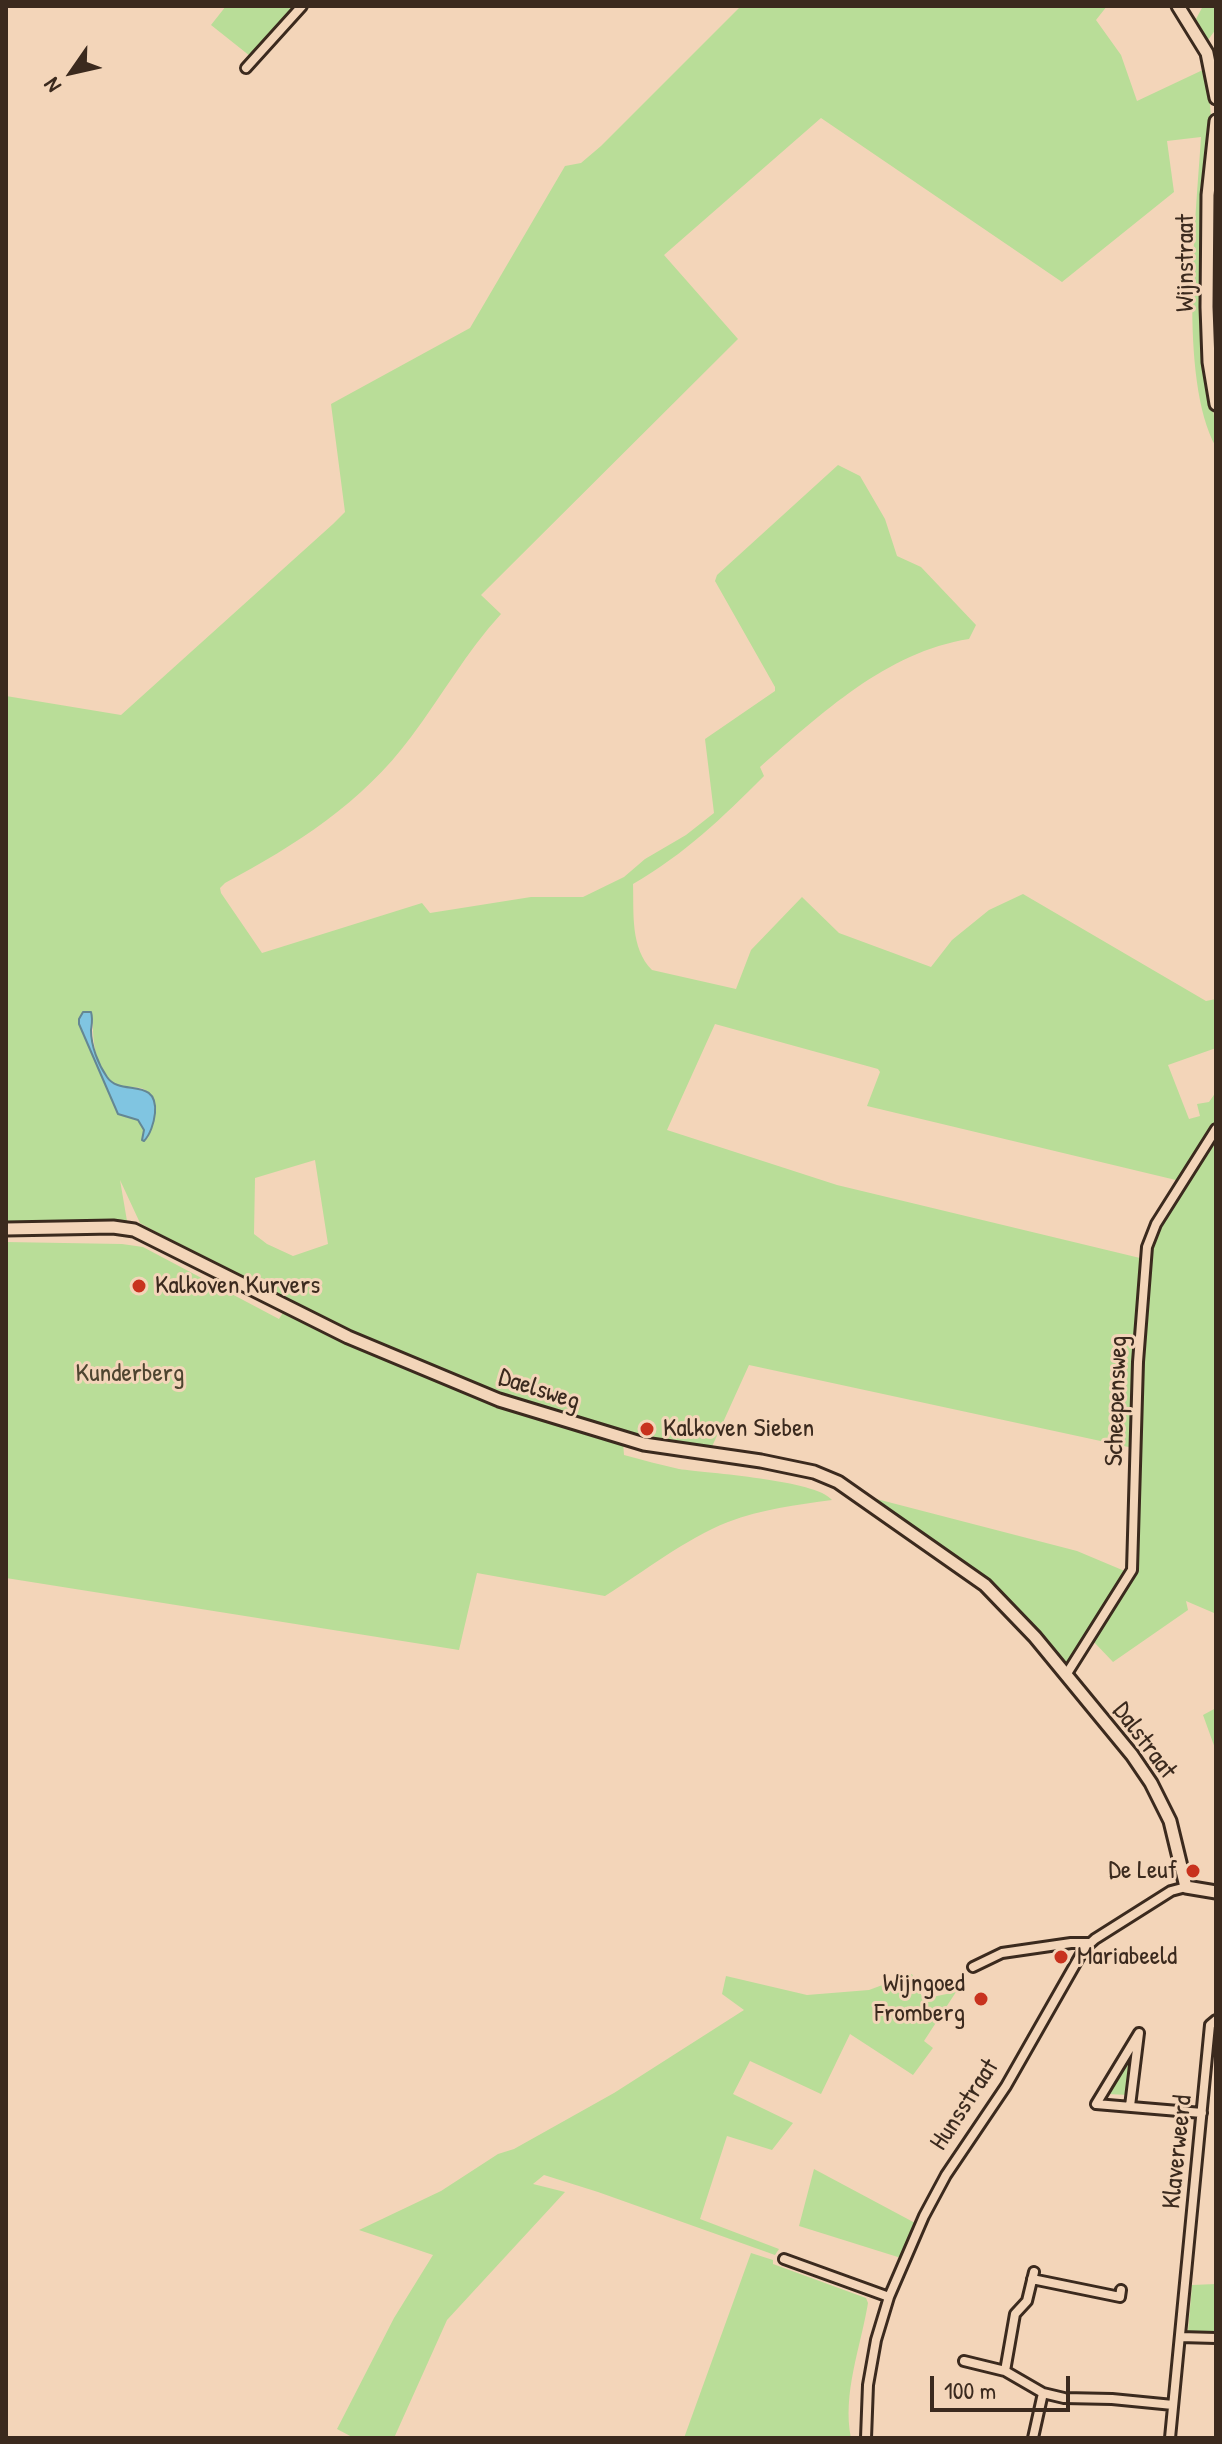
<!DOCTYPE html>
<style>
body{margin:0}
#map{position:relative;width:1222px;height:2444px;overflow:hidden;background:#f3d5b9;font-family:"Patrick Hand",sans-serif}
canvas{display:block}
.frame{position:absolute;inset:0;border:8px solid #3b2a1e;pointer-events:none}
.north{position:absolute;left:32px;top:32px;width:80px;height:80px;-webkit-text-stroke:6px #f3d5b9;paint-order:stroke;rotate:236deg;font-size:22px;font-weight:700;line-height:32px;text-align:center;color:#3b2a1e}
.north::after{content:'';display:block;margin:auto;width:28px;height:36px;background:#3b2a1e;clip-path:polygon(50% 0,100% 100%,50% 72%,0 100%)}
.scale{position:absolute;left:930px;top:2376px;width:140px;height:36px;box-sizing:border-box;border:4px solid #3b2a1e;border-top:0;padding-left:10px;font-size:24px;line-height:28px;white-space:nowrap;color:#3b2a1e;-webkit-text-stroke:6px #f3d5b9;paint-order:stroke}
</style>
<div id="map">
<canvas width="1222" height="2444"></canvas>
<div class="frame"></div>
<div class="north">N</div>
<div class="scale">100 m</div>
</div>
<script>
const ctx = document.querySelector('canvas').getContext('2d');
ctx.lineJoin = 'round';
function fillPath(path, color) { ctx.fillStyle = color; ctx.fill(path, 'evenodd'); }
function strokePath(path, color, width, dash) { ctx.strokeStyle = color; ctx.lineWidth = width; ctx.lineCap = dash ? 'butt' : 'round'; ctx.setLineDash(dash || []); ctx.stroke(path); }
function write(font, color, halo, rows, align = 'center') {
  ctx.font = font + ' "Patrick Hand",sans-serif'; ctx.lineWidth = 6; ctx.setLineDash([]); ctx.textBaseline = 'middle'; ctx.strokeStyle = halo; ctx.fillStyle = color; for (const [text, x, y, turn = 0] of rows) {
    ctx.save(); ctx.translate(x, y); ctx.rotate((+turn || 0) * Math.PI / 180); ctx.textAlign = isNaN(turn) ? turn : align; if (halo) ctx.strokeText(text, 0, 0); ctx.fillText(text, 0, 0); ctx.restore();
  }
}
fillPath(new Path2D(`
 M 226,6 L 297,6 L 250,56 L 211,25 Z
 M 741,6 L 1107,6 L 1096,20 L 1121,55 L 1137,101 L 1207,68 L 1211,117 L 1204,188 L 1202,327 L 1204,358 L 1216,428 L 1216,447 C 1178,378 1196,218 1201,137 L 1167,141 L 1174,192 L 1062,282 L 821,118 L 664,255 L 738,339 L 481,595 L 501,614 C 466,652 442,696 411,737 C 362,803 296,845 225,883 L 220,888 L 221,893 L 262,953 L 422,903 L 430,913 L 531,897 L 583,897 L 624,877 L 645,859 L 686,835 L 714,813 L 705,739 L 775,691 L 775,687 L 715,581 L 717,575 L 838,465 L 860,476 L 885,519 L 897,556 L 921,567 L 976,625 L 969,639 C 886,652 821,714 760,767 L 764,776 C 721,819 686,853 633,884 C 634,912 630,948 652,970 L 736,989 L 751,950 L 802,897 L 839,933 L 931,967 L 952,940 L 989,910 L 1023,894 L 1206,1001 L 1216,999 L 1216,1048 L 1168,1065 L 1189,1119 L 1200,1116 L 1197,1104 L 1209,1102 L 1216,1092 L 1216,1123 L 1180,1181 L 867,1106 L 880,1072 L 878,1069 L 715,1024 L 667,1130 L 837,1185 L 1140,1258 L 1133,1448 L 749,1365 L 710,1451 L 623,1442 L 624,1455 C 643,1460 661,1465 679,1469 C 707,1473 817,1480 832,1500 C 796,1505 762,1509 728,1522 C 685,1539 645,1571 605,1596 L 477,1573 L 459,1650 L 6,1578 L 6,1242 L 122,1244 L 143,1247 L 279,1319 L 284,1311 L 338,1328 L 240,1281 L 204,1273 L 172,1256 L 163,1236 L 140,1223 L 120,1180 L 127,1221 L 6,1224 L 6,696 L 121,715 L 333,524 L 345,512 L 331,404 L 470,328 L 565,166 L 581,163 L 601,146 ZM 93,1018 C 92,1036 95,1077 116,1086 C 124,1089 133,1086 141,1088 C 163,1096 153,1122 148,1138 L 142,1140 L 144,1130 L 138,1120 L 118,1114 L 79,1024 ZM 315,1160 L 328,1244 L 293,1256 L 267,1244 L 254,1234 L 255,1178 Z
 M 1203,6 L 1216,6 L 1216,29 L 1208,40 L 1196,19 Z
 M 1216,1138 L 1216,1605 L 1214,1601 L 1214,1613 L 1186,1601 L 1188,1610 L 1113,1662 L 1092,1640 L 1135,1570 L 1148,1262 L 1158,1231 Z
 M 865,1496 L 1077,1551 L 1127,1572 L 1068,1665 L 1064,1665 L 996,1588 L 958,1559 Z
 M 1216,1708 L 1216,1751 L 1203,1715 Z
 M 912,1974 L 923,1999 L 956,1992 L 924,2041 L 933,2048 L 913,2075 L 850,2034 L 821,2094 L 750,2061 L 733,2094 L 793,2123 L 772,2150 L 727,2136 L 700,2219 L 779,2249 L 775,2255 L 598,2192 L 544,2175 L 533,2184 L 565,2192 L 447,2320 L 394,2438 L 354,2438 L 337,2429 L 394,2318 L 433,2255 L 359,2230 L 441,2191 L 498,2154 L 514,2149 L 614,2093 L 744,2010 L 722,1994 L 726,1976 L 807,1995 L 869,1990 Z
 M 1129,2060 L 1128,2095 L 1108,2094 Z
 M 814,2169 L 917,2224 L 901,2258 L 799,2226 Z
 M 751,2253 L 773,2260 L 773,2264 L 866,2298 L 868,2303 C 861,2346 842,2394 851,2438 L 684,2438 Z
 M 1216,2284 L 1216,2331 L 1188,2331 L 1192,2285 Z`), '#b9dd98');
const water = new Path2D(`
 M 83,1012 L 91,1012 C 93,1019 92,1023 91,1030 C 91,1046 98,1064 107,1077 C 120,1097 158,1076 155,1113 C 154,1123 150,1135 144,1141 L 142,1140 L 144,1130 L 138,1120 L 118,1114 L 79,1024 L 79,1019 Z`);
fillPath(water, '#80c5e1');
strokePath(water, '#648793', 2);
const street = new Path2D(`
 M 246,68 L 302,6
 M 1066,1675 L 1132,1570 L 1138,1362 L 1147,1247 L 1156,1224 L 1216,1129
 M 973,1967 L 1002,1953 L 1071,1943 L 1089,1943
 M 1130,2106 L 1139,2033 L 1096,2104 L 1202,2113
 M 784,2259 L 889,2297
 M 1032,2279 L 1120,2297 L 1121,2290
 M 1180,2337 L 1216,2338
 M 964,2361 L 1005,2371 L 1043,2393 L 1064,2398 L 1112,2399 L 1173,2405
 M 1005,2371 L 1015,2314 L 1027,2301 L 1034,2272
 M 866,2438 L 868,2385 L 876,2340 L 889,2297 L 924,2216 L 946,2175 L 1006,2086 L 1084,1949 L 1095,1939 L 1171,1891 L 1186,1887
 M 1033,2438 L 1043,2393
 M 1170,2438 L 1210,2025 L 1216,2020`);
const secondary = new Path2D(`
 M 1178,6 L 1207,53 L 1216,98
 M 1216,121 L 1208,195 L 1207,307 L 1209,362 L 1216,404
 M 6,1229 L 113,1227 L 134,1230 L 348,1337 L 499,1400 L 644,1444 L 761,1461 L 814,1472 L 838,1482 L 985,1585 L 1035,1637 L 1132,1755 L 1151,1783 L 1170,1821 L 1186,1887 L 1216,1892`);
strokePath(street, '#3b2a1e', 14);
strokePath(secondary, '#3b2a1e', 17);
strokePath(street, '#f3d5b9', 8);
strokePath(secondary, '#f3d5b9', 11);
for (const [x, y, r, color] of [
 [139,1286,8,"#c8321e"],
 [647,1429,8,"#c8321e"],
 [1193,1871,8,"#c8321e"],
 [1061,1957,8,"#c8321e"],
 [981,1999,8,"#c8321e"]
]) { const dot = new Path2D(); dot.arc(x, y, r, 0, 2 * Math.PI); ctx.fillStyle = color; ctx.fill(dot); strokePath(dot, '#f3d5b9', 3); }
write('26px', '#3b2a1e', '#f3d5b9', [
 ["Wijnstraat",1186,263,-90],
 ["Daelsweg",539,1390,18],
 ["Scheepensweg",1117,1401,-88],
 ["Dalstraat",1144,1741,53],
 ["Hunsstraat",965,2105,-57],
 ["Klaverweerd",1178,2152,-84]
]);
write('26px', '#3b2a1e', '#f3d5b9', [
 ["Kalkoven Kurvers",155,1286],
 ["Kalkoven Sieben",663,1429],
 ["De Leuf",1177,1871,"right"],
 ["Mariabeeld",1077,1957],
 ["Wijngoed",965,1984,"right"],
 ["Fromberg",965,2014,"right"]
], 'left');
write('26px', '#4e4530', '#f3d5b9', [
 ["Kunderberg",130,1374]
]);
</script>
